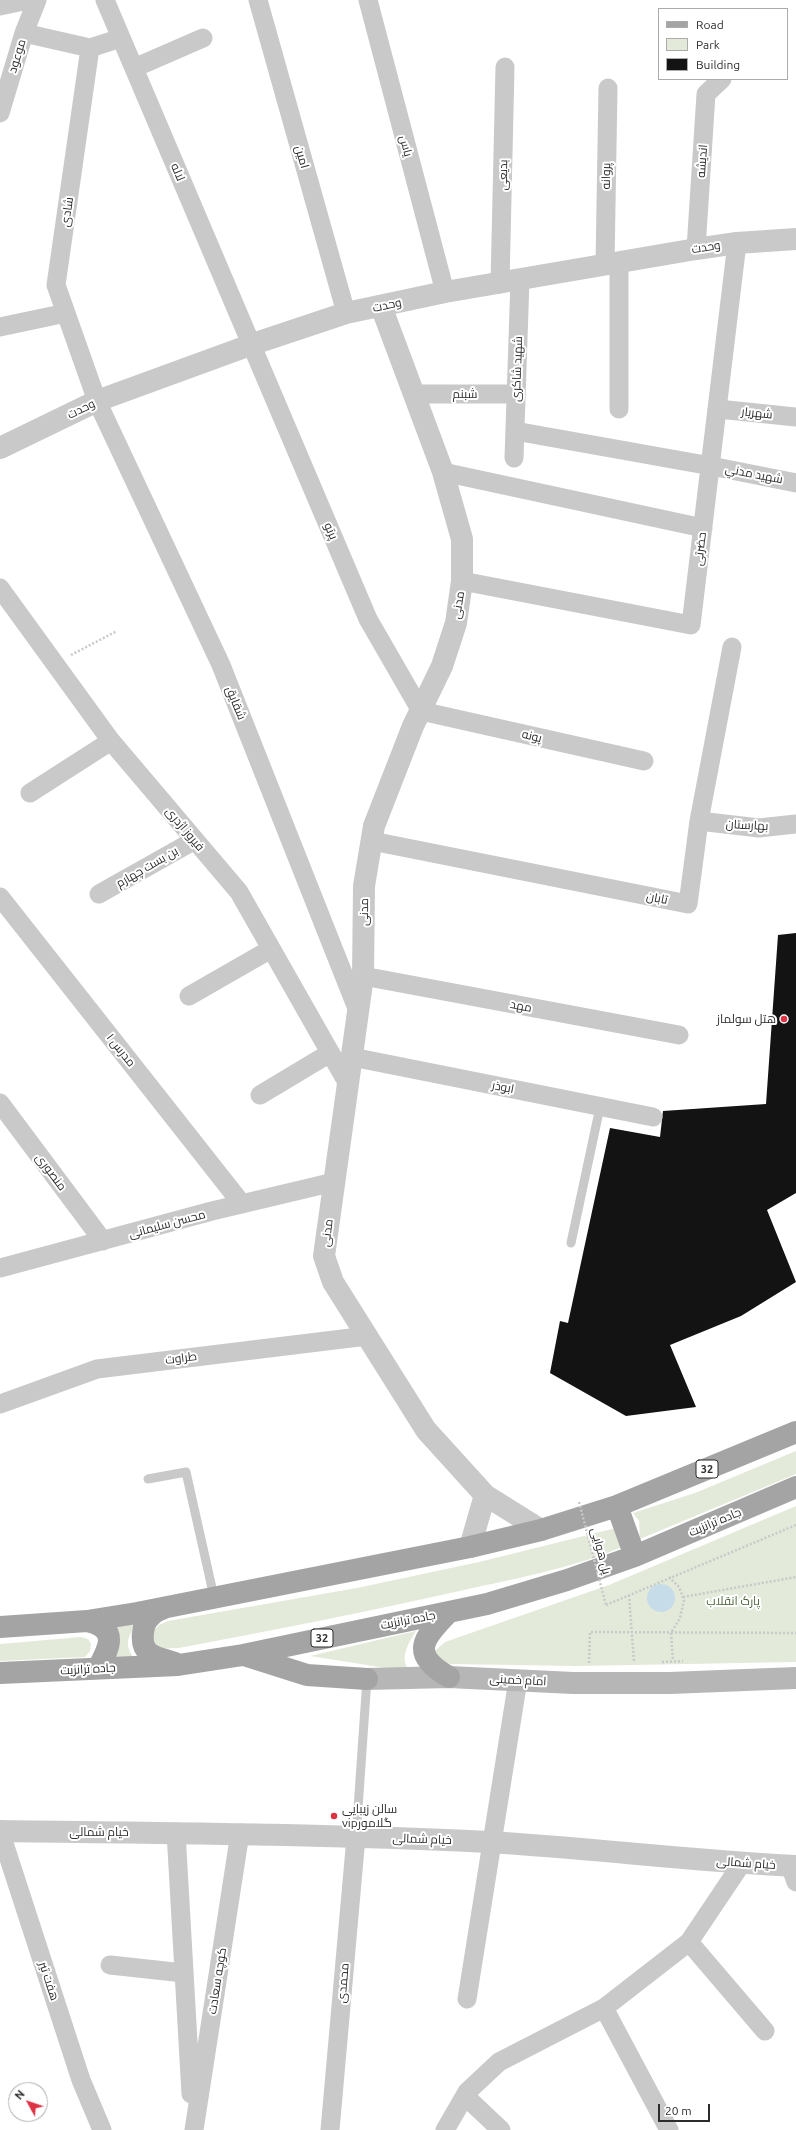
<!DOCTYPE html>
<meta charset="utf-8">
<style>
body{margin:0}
#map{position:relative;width:796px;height:2130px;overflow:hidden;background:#fff;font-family:Ubuntu,sans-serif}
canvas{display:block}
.legend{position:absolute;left:658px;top:8px;width:130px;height:72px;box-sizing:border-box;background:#fff;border:1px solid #ababab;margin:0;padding:5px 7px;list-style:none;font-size:12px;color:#2c2c2c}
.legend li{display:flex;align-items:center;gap:8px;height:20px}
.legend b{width:20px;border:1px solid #ababab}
.north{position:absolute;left:8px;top:2082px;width:40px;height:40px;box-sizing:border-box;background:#fff;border:1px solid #ababab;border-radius:50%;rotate:310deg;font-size:11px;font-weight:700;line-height:16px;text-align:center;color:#2c2c2c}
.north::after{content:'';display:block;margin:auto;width:14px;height:18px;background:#dd3445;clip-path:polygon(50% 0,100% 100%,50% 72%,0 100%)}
.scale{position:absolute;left:658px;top:2104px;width:52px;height:18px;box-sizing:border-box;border:2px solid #2c2c2c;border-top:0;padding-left:5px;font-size:12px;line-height:14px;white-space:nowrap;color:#2c2c2c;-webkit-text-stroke:3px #fff;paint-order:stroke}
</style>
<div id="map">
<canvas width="796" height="2130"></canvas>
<ul class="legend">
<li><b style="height:5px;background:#a4a4a4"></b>Road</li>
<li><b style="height:11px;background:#e3eada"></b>Park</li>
<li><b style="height:11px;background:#131313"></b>Building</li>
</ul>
<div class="north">N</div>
<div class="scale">20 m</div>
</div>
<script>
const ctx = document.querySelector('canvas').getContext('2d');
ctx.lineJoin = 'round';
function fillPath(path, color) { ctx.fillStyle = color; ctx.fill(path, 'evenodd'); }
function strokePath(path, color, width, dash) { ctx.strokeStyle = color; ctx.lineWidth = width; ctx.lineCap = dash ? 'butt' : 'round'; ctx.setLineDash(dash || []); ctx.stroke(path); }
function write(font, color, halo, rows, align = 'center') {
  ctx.font = font + ' Ubuntu,Cairo,sans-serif'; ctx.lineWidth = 4; ctx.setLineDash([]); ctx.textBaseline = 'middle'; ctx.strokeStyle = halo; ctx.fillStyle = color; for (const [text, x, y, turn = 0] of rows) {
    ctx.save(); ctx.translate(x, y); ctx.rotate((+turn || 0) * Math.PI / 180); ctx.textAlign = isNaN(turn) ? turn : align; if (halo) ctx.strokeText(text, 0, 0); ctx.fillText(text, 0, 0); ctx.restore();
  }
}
fillPath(new Path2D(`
 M 796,1451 L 796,1474 L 640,1539 L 639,1521 L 633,1513 L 695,1493 Z
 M 796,1506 L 796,1662 L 577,1666 L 450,1664 L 440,1660 L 435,1651 L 445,1642 L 609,1585 Z
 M 616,1528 L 622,1547 C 573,1568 517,1578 464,1590 C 370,1611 275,1630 179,1648 L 155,1649 L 150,1635 L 159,1625 L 168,1621 L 357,1588 L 479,1562 Z
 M 137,1624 C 128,1636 124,1644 133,1657 L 108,1663 L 107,1626 Z
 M 416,1631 C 408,1644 398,1660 411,1672 L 310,1656 Z
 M 81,1637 L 88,1639 L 91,1644 L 90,1651 L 85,1657 L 0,1661 L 0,1644 Z`), '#e3eada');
fillPath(new Path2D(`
 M647 1598a14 14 0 1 1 28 0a14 14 0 1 1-28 0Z`), '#c7dce9');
fillPath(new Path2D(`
 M 796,933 L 796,1193 L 767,1210 L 796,1282 L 741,1316 L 670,1345 L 696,1407 L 626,1416 L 550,1373 L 560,1321 L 568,1323 L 610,1128 L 660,1137 L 663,1111 L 766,1104 L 778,935 Z`), '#131313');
strokePath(new Path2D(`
 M 71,655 L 117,631
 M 669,1577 L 679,1587 L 684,1600 L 680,1618 L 671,1633 L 673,1661
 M 629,1595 L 634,1662
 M 683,1597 L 796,1577
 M 606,1605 L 796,1525
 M 662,1662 L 683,1661
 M 589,1663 L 590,1632 L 796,1633`), '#c9c9c9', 2.5, [2, 2]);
strokePath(new Path2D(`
 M 571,1243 L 600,1107
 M 148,1479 L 186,1472 L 214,1597
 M 356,1837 L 367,1679`), '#c9c9c9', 9);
strokePath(new Path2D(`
 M 105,0 L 368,619 L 421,711 L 644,761
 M 258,0 L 346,313
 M 368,0 L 445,292
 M 0,6 L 28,0
 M 24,33 L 90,48
 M 121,38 L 90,48 L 56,285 L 97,401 L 221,665 L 358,1011
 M 134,68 L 203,38
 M 0,113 L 24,33 L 37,0
 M 696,249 L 706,94 L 722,79
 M 605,264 L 608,88
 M 500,284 L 505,67
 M 0,327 L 66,313
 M 414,394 L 516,394
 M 619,409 L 619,262
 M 718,409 L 796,417
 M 515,431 L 711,466 L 796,483
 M 514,458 L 520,280
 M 443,472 L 703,528
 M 462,581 L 691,625 L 737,243
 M 0,588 L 111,741 L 239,892 L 348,1084
 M 30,793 L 111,741
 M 699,821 L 759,828 L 796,824
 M 372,841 L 688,904 L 699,821 L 732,647
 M 99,894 L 195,840
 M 0,897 L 242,1204
 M 363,976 L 679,1035
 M 189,996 L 271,949
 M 352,1057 L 653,1117
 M 260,1095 L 330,1053
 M 0,1103 L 103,1241
 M 0,1268 L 212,1211 L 334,1182
 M 0,1404 L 97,1369 L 367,1336
 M 0,1831 L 81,2080 L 102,2130
 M 176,1832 L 191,2094
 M 790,1865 L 796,1882
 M 689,1942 L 765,2031
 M 110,1965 L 184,1973
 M 467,1999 L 518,1680
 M 604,2008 L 669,2130
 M 465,2096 L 501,2130
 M 194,2130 L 240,1833
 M 330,2130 L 356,1837
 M 445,2130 L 467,2092 L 499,2062 L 604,2008 L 689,1942 L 742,1863`), '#c9c9c9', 19);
strokePath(new Path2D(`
 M 381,306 L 443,472 L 462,539 L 462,581 L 456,623 L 442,666 L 413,726 L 374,826 L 364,886 L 363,976 L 324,1256 L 333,1282 L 426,1430 L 485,1495 L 541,1530
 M 0,448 L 97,401 L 253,344 L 346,313 L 445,292 L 696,249 L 737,243 L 796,239
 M 470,1547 L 485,1495
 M 0,1831 C 163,1833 326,1834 488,1842 C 591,1848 693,1861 796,1866`), '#c9c9c9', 22);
strokePath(new Path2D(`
 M 367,1679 L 449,1677 L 573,1683 L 670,1683 L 796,1678`), '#b6b6b6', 22);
strokePath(new Path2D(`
 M 617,1506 L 635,1556
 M 164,1608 C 160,1610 154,1612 151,1616 C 142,1623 139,1645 149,1653 C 155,1658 167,1660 175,1663
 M 87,1621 C 119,1628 110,1647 98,1668
 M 0,1627 L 87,1621 L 137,1613 L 470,1547 L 541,1530 L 617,1506 L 796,1432
 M 244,1655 L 307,1675 L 367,1679
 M 0,1673 L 178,1665 L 243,1655 L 487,1604 L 567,1580 L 635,1556 L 796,1487
 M 449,1677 C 409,1654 423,1638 449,1612`), '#a4a4a4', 22);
strokePath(new Path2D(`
 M 579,1502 L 606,1605`), '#c9c9c9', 2.5, [2, 2]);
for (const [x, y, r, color] of [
 [784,1019,4,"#dd3445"],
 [334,1816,4,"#dd3445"]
]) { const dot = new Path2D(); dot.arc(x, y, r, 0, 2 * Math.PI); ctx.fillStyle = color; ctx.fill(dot); strokePath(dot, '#fff', 1.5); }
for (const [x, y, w] of [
 [707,1469,22],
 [322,1638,22]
]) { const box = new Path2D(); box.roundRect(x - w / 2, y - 9, w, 18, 3); ctx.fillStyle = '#fff'; ctx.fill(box); strokePath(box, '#2c2c2c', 1); }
write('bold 11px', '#2c2c2c', null, [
 ["32",707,1469],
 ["32",322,1638]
]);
write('12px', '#2c2c2c', '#fff', [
 ["موعود",17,56,-73],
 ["یاس",406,146,75],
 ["امین",302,157,74],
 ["اندیشه",702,161,-86],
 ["لاله",178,172,67],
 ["بدیعی",503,175,-89],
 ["پروانه",606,176,-89],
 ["شادی",67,212,-82],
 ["وحدت",706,247,-9],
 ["وحدت",387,305,-12],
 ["شهید شاکری",517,369,-88],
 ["شبنم",465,394],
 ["وحدت",81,409,-26],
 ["شهریار",757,413,6],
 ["شهيد مدني",754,474,11],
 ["پرتو",331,531,67],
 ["حضرتی",700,549,-83],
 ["مدنی",458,605,-81],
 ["شقایق",236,703,68],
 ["پونه",532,736,13],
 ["بهارستان",747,825,3],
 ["فیروز اژدری",185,829,50],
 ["بن بست چهارم",147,867,-30],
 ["تابان",657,898,11],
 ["مدنی",364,912,-89],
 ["مهد",521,1006,11],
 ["مدرس ۱",121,1050,52],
 ["ابوذر",503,1087,11],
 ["منصوری",51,1172,53],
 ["محسن سلیمانی",167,1224,-15],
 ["مدنی",327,1233,-83],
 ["طراوت",181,1358,-7],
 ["جاده ترانزیت",715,1522,-23],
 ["پل هوایی",601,1551,75],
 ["جاده ترانزیت",408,1620,-11],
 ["جاده ترانزیت",88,1669,-3],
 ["امام خمینی",518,1680,3],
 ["خیام شمالی",99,1832],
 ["خیام شمالی",422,1839,2],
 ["خیام شمالی",746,1863,4],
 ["هفت تير",49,1981,72],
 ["کوچه سعادت",217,1981,-81],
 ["محمدی",343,1983,-85]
]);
write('12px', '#2c2c2c', '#fff', [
 ["هتل سولماز",776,1019],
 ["سالن زیبایی",342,1809,"left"],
 ["vipگلامور",342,1823,"left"]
], 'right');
write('12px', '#50663c', '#fff', [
 ["پارک انقلاب",733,1601]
]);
</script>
